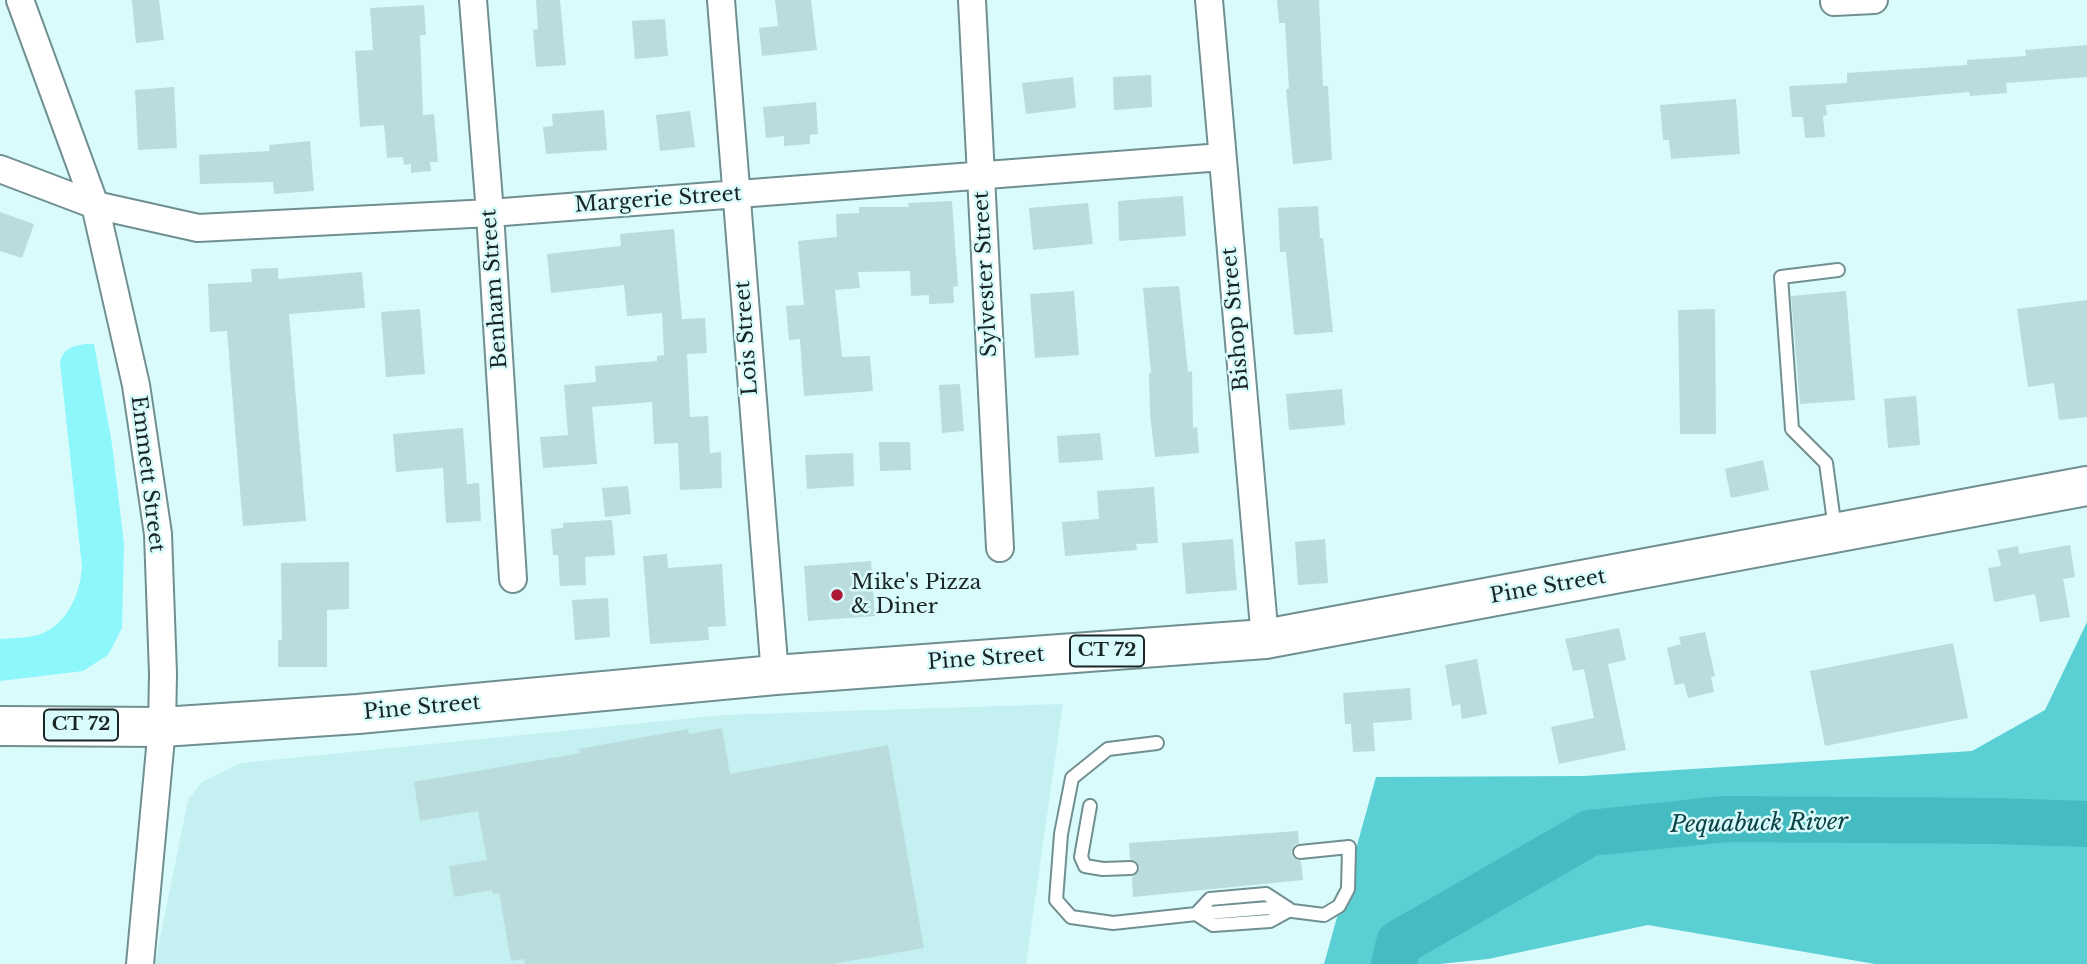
<!DOCTYPE html>
<style>
body{margin:0}
canvas{display:block;background:#d9fbfc}
</style>
<canvas width="2087" height="964"></canvas>
<script>
const ctx = document.querySelector('canvas').getContext('2d');
ctx.lineJoin = 'round';
function fillPath(path, color) { ctx.fillStyle = color; ctx.fill(path, 'evenodd'); }
function strokePath(path, color, width, dash) { ctx.strokeStyle = color; ctx.lineWidth = width; ctx.lineCap = dash ? 'butt' : 'round'; ctx.setLineDash(dash || []); ctx.stroke(path); }
function write(font, color, halo, rows, align = 'center') {
  ctx.font = font + ' "Libre Baskerville",serif'; ctx.lineWidth = 5; ctx.setLineDash([]); ctx.textBaseline = 'middle'; ctx.strokeStyle = halo; ctx.fillStyle = color; for (const [text, x, y, turn = 0] of rows) {
    ctx.save(); ctx.translate(x, y); ctx.rotate((+turn || 0) * Math.PI / 180); ctx.textAlign = isNaN(turn) ? turn : align; if (halo) ctx.strokeText(text, 0, 0); ctx.fillText(text, 0, 0); ctx.restore();
  }
}
fillPath(new Path2D(`
 M 1063,704 L 1026,964 L 155,964 L 188,800 L 202,782 L 241,763 L 723,715 Z`), '#c4f0f2');
fillPath(new Path2D(`
 M 85,344 L 94,344 L 112,444 L 124,544 L 122,628 L 108,655 L 83,671 L 0,681 L 0,639 C 11,638 23,638 34,636 C 65,629 80,596 82,567 L 60,362 C 64,348 71,347 85,344 Z`), '#8df7fb');
fillPath(new Path2D(`
 M 2087,622 L 2087,964 L 1875,964 L 1648,925 L 1488,959 L 1439,964 L 1324,964 L 1376,777 L 1584,776 L 1972,751 L 2045,710 Z`), '#5ad0d5');
strokePath(new Path2D(`
 M 1394,964 L 1399,943 L 1590,833 L 1725,819 L 1997,821 L 2087,824`), '#44bcc1', 46);
fillPath(new Path2D(`
 M 132,0 L 159,0 L 164,40 L 136,43 Z
 M 536,0 L 560,0 L 566,65 L 536,67 L 533,30 L 538,29 Z
 M 775,0 L 811,0 L 817,50 L 762,56 L 759,28 L 778,26 Z
 M 1277,0 L 1319,0 L 1323,86 L 1328,86 L 1332,160 L 1293,164 L 1286,89 L 1289,89 L 1285,23 L 1279,23 Z
 M 424,5 L 426,35 L 420,35 L 423,115 L 434,114 L 438,162 L 430,162 L 431,171 L 411,173 L 411,164 L 404,165 L 403,157 L 387,158 L 384,125 L 360,127 L 355,51 L 373,50 L 370,8 Z
 M 665,19 L 668,56 L 635,59 L 632,21 Z
 M 2087,45 L 2087,77 L 2006,83 L 2007,93 L 1970,96 L 1969,92 L 1826,105 L 1827,115 L 1823,116 L 1825,137 L 1805,138 L 1803,117 L 1792,117 L 1789,86 L 1847,83 L 1847,73 L 1967,65 L 1967,60 L 2026,56 L 2025,50 Z
 M 1151,75 L 1152,107 L 1114,110 L 1113,77 Z
 M 1073,77 L 1076,108 L 1026,114 L 1022,83 Z
 M 174,87 L 177,148 L 138,150 L 135,90 Z
 M 1736,99 L 1740,154 L 1671,159 L 1669,140 L 1663,140 L 1660,105 Z
 M 816,102 L 818,134 L 810,135 L 810,144 L 784,146 L 784,136 L 766,138 L 763,107 Z
 M 604,110 L 607,150 L 546,154 L 543,127 L 553,126 L 552,114 Z
 M 690,111 L 695,147 L 660,151 L 656,115 Z
 M 310,141 L 314,191 L 274,194 L 273,182 L 200,184 L 199,155 L 270,151 L 269,145 Z
 M 1183,196 L 1186,236 L 1119,241 L 1118,201 Z
 M 952,201 L 958,286 L 953,287 L 954,303 L 929,304 L 929,295 L 911,296 L 910,271 L 858,272 L 860,288 L 835,290 L 842,357 L 870,356 L 873,391 L 804,396 L 800,339 L 789,340 L 786,306 L 804,305 L 798,241 L 837,237 L 836,214 L 859,213 L 859,207 L 909,207 L 908,203 Z
 M 1088,203 L 1093,244 L 1033,250 L 1029,208 Z
 M 1318,206 L 1320,238 L 1323,238 L 1333,332 L 1294,335 L 1286,252 L 1280,252 L 1278,208 Z
 M 0,212 L 34,224 L 22,258 L 0,251 Z
 M 674,229 L 682,319 L 705,318 L 707,353 L 687,354 L 690,417 L 708,416 L 710,453 L 721,452 L 722,488 L 680,490 L 678,443 L 654,444 L 652,402 L 592,407 L 597,464 L 543,468 L 540,437 L 568,435 L 564,385 L 596,382 L 595,366 L 657,361 L 657,356 L 664,355 L 662,313 L 627,316 L 624,285 L 551,293 L 547,254 L 621,246 L 620,234 Z
 M 278,268 L 278,279 L 362,272 L 365,308 L 289,314 L 306,521 L 243,526 L 227,331 L 210,332 L 208,284 L 252,282 L 251,269 Z
 M 1179,286 L 1188,372 L 1192,371 L 1193,428 L 1197,427 L 1199,453 L 1155,457 L 1150,414 L 1149,373 L 1151,373 L 1143,288 Z
 M 1074,291 L 1079,355 L 1035,358 L 1030,294 Z
 M 1846,291 L 1855,400 L 1800,404 L 1791,296 Z
 M 2087,300 L 2087,417 L 2059,420 L 2054,383 L 2028,387 L 2017,309 Z
 M 420,309 L 425,374 L 386,377 L 381,312 Z
 M 1715,309 L 1716,434 L 1680,434 L 1678,310 Z
 M 960,384 L 964,431 L 942,433 L 939,385 Z
 M 1342,389 L 1345,425 L 1289,430 L 1286,394 Z
 M 1916,396 L 1920,445 L 1888,448 L 1884,399 Z
 M 463,428 L 467,484 L 479,483 L 481,521 L 446,523 L 443,468 L 396,472 L 393,434 Z
 M 1100,433 L 1103,460 L 1059,463 L 1057,436 Z
 M 879,442 L 910,442 L 911,470 L 880,471 Z
 M 853,453 L 854,486 L 807,489 L 805,455 Z
 M 1763,460 L 1769,490 L 1731,498 L 1725,469 Z
 M 628,486 L 631,514 L 605,517 L 602,488 Z
 M 1154,487 L 1158,543 L 1136,544 L 1137,550 L 1065,556 L 1062,522 L 1099,519 L 1097,491 Z
 M 612,520 L 615,555 L 585,557 L 586,585 L 560,586 L 558,555 L 553,555 L 551,529 L 563,528 L 563,523 Z
 M 1233,539 L 1237,590 L 1186,594 L 1182,543 Z
 M 1325,539 L 1328,583 L 1298,585 L 1295,542 Z
 M 2070,545 L 2075,577 L 2063,579 L 2070,617 L 2040,622 L 2035,594 L 1994,602 L 1988,568 L 2001,566 L 1997,550 L 2018,546 L 2019,554 Z
 M 667,554 L 668,568 L 722,564 L 726,626 L 708,627 L 709,640 L 650,644 L 643,556 Z
 M 871,561 L 875,616 L 808,621 L 804,566 Z
 M 349,562 L 349,609 L 327,610 L 327,667 L 278,667 L 278,640 L 282,640 L 281,563 Z
 M 608,598 L 610,637 L 575,640 L 572,600 Z
 M 1619,628 L 1626,660 L 1608,664 L 1626,750 L 1559,764 L 1551,727 L 1594,718 L 1584,669 L 1573,671 L 1565,639 Z
 M 1705,632 L 1715,676 L 1711,677 L 1714,692 L 1688,698 L 1684,683 L 1675,685 L 1667,648 L 1681,644 L 1679,637 Z
 M 1953,643 L 1968,718 L 1825,746 L 1810,671 Z
 M 1477,659 L 1487,714 L 1462,719 L 1460,704 L 1452,706 L 1445,665 Z
 M 1410,688 L 1412,720 L 1373,723 L 1375,751 L 1353,752 L 1351,724 L 1345,724 L 1343,693 Z
 M 722,728 L 730,774 L 888,745 L 924,948 L 832,964 L 525,964 L 524,959 L 511,961 L 499,893 L 493,894 L 492,890 L 454,897 L 449,866 L 487,860 L 478,811 L 420,821 L 414,782 L 580,753 L 579,749 L 688,729 L 689,734 Z
 M 1298,831 L 1299,843 L 1294,845 L 1291,852 L 1293,858 L 1301,861 L 1303,880 L 1133,897 L 1132,877 L 1138,873 L 1140,867 L 1136,861 L 1130,859 L 1129,843 Z`), '#badcdd');
const lane = new Path2D(`
 M 1835,529 L 1826,463 L 1792,429 L 1781,277 L 1838,270
 M 1157,743 L 1108,749 L 1072,778 L 1061,834 L 1056,900 L 1071,917 L 1113,923 L 1196,914 L 1213,925 L 1270,921 L 1290,910
 M 1090,806 L 1081,857 L 1085,866 L 1103,869 L 1131,868
 M 1196,914 L 1269,908 L 1324,915 L 1339,906 L 1348,889 L 1349,847 L 1300,852
 M 1196,914 L 1210,899 L 1266,894 L 1289,909`);
const street = new Path2D(`
 M 20,0 L 95,205 L 136,385 L 158,534 L 163,674 L 162,727 L 140,964
 M 473,0 L 490,213 L 513,579
 M 721,0 L 775,675
 M 972,0 L 1000,548
 M 1209,0 L 1265,639
 M 1834,2 L 1874,0
 M 0,169 L 95,205 L 198,228 L 490,213 L 1222,157`);
const highway = new Path2D(`
 M 0,726 L 162,727 L 358,714 L 775,675 L 1265,639 L 2087,486`);
strokePath(lane, '#708f91', 16);
strokePath(street, '#708f91', 30);
strokePath(highway, '#708f91', 42);
strokePath(lane, '#fff', 12);
strokePath(street, '#fff', 26);
strokePath(highway, '#fff', 38);
for (const [x, y, r, color] of [
 [837,595,7,"#ac1732"]
]) { const dot = new Path2D(); dot.arc(x, y, r, 0, 2 * Math.PI); ctx.fillStyle = color; ctx.fill(dot); strokePath(dot, '#d9fbfc', 2.5); }
for (const [x, y, w] of [
 [1107,651,74],
 [81,725,74]
]) { const box = new Path2D(); box.roundRect(x - w / 2, y - 15.5, w, 31, 5); ctx.fillStyle = '#d9fbfc'; ctx.fill(box); strokePath(box, '#192526', 2); }
write('bold 19px', '#192526', null, [
 ["CT 72",1107,651],
 ["CT 72",81,725]
]);
write('21px', '#192526', '#d9fbfc', [
 ["Margerie Street",658,200,-4],
 ["Sylvester Street",986,274,-93],
 ["Benham Street",495,289,-94],
 ["Bishop Street",1236,319,-95],
 ["Lois Street",747,338,-94],
 ["Emmett Street",147,474,83],
 ["Pine Street",1548,587,-10],
 ["Pine Street",986,659,-4],
 ["Pine Street",422,708,-5]
]);
write('21px', '#192526', '#d9fbfc', [
 ["Mike's Pizza",851,583],
 ["& Diner",851,607]
], 'left');
write('italic 23px', '#0c4345', '#d9fbfc', [
 ["Pequabuck River",1759,824,-1]
]);
</script>
